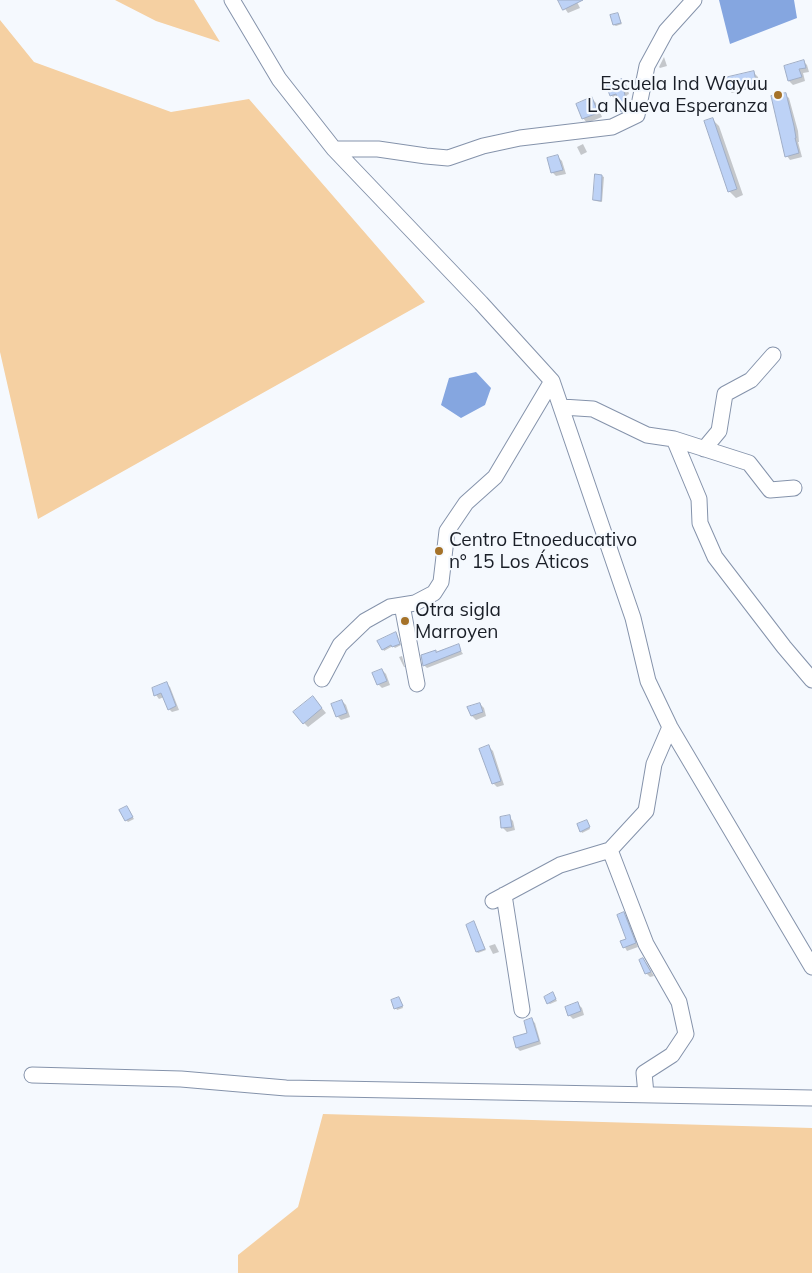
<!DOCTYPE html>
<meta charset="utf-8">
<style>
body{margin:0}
canvas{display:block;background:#f5f9fe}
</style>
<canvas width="812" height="1273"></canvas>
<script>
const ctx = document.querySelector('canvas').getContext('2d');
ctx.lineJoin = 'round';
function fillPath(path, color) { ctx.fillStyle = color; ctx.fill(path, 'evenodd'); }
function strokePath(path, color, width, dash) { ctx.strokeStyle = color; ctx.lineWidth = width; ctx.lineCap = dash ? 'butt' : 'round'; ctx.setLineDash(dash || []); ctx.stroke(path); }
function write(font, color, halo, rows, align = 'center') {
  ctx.font = font + ' Mulish,sans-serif'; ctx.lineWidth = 4.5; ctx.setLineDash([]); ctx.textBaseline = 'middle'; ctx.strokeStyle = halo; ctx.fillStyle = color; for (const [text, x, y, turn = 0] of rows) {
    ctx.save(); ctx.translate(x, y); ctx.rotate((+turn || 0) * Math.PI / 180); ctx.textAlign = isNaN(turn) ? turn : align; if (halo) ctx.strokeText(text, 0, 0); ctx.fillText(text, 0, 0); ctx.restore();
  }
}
fillPath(new Path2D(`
 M 115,0 L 194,0 L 220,42 L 156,21 Z
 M 0,20 L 34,62 L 171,112 L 249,99 L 425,302 L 38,519 L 0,352 Z
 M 323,1114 L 812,1128 L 812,1273 L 238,1273 L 238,1255 L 298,1207 Z`), '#f5d0a2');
fillPath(new Path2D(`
 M 719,0 L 794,0 L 797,18 L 730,44 Z
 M 476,372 L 491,388 L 485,405 L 461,418 L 441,405 L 449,378 Z`), '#85a6e0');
fillPath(new Path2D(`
 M 559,0 L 576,0 L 580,8 L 568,13 Z
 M 618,14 L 622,24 L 616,26 L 614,25 Z
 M 664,57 L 667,66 L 660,68 L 659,67 Z
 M 803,61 L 807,65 L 809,72 L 803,73 L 805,81 L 793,85 L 789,81 L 785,67 Z
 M 754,73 L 758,77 L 760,86 L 732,93 L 727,89 Z
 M 622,80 L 626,84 L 629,94 L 627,95 L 631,113 L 626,116 L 622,112 L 618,98 L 615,99 L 611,95 Z
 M 785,95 L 789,98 L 798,131 L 799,142 L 798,142 L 802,157 L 790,160 L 787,156 Z
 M 592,99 L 596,103 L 602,117 L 587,123 L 583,118 Z
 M 712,119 L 719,126 L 743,195 L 736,198 L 729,191 Z
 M 583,144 L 587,152 L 581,155 L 577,147 Z
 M 558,157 L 562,161 L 566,174 L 556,176 L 552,172 Z
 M 602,176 L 604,177 L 602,202 L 596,201 L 594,200 Z
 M 397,635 L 401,645 L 395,648 L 393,646 L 384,651 L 383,649 Z
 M 458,646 L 463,654 L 427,668 L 424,665 L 435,651 L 437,653 Z
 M 402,656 L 405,667 L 404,667 L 399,657 Z
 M 382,670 L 386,674 L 390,685 L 382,688 L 378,684 Z
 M 167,684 L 170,687 L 179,710 L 172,712 L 169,709 L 164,697 L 159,699 L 156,695 Z
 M 342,701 L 346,705 L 350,717 L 341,720 L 337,716 Z
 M 317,702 L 326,713 L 308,727 L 304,723 Z
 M 480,704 L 484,708 L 486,716 L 476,720 L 472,716 Z
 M 489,747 L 493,751 L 504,785 L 497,787 L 493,783 Z
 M 128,809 L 134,819 L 128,822 L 126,820 Z
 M 509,817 L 513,821 L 515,830 L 507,832 L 503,828 Z
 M 588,823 L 590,829 L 582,833 L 581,831 Z
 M 623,914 L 627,917 L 638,947 L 627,951 L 622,942 L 628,939 Z
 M 474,923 L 486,950 L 478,953 L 477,952 Z
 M 495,944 L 499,952 L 493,954 L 489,946 Z
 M 643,960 L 647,964 L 654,976 L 650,977 L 646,973 Z
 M 554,995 L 557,1001 L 550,1004 L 548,1003 Z
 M 399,998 L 403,1008 L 397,1010 L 396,1008 Z
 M 578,1004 L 582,1008 L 584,1015 L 573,1019 L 569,1015 Z
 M 532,1020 L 535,1023 L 541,1044 L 520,1051 L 517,1048 L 529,1034 Z`), '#0003');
const building = new Path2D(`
 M 558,0 L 583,0 L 563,10 Z
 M 618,13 L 621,23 L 613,25 L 610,15 Z
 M 804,60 L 806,68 L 799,69 L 802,77 L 788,81 L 784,66 Z
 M 754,71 L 756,82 L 726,89 L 724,78 Z
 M 622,79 L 626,90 L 624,91 L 628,109 L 621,112 L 616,94 L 610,96 L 606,85 Z
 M 786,93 L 794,126 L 796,138 L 795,138 L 799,153 L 785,157 L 771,96 Z
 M 592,97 L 598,113 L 582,119 L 576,104 Z
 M 713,118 L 737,189 L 728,192 L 704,121 Z
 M 558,155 L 563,170 L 551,173 L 547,158 Z
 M 595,174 L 602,175 L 601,201 L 593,200 Z
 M 396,632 L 400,644 L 392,647 L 391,645 L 382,650 L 377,641 Z
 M 459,644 L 461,651 L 423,666 L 421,655 L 436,650 L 436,652 Z
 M 382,669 L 387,681 L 377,685 L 372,673 Z
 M 167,682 L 176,706 L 168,710 L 161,693 L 154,696 L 152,688 Z
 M 313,696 L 322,708 L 303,724 L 293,712 Z
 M 342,700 L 347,713 L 336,717 L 331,704 Z
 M 480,703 L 483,712 L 471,716 L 467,707 Z
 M 489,745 L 501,781 L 492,784 L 479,749 Z
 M 127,806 L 133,817 L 125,821 L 119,810 Z
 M 510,815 L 512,827 L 501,828 L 500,817 Z
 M 587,820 L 590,827 L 580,832 L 577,824 Z
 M 624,912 L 636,943 L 623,948 L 620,941 L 626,939 L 617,915 Z
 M 474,921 L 485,949 L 476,952 L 466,925 Z
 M 643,958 L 651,972 L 645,974 L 639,960 Z
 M 553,992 L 556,999 L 547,1004 L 544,997 Z
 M 399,997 L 403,1006 L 394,1009 L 391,1000 Z
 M 578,1002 L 581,1011 L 568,1016 L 565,1007 Z
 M 532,1018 L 539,1041 L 516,1048 L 513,1037 L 527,1033 L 524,1021 Z`);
fillPath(building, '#bdd2f6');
strokePath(building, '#a0aec7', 1);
const minor = new Path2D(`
 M 232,0 L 279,79 L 334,149 L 481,303 L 552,381 L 633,618 L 648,681 L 670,727 L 812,967
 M 334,149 L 378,149 L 426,156 L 448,158 L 483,146 L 520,138 L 612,127 L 637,115 L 647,66 L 666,31 L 694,0
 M 562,407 L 593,409 L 647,435 L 674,439 L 749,463 L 770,490 L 794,488
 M 674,439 L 699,499 L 700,523 L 715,557 L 784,647 L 812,680
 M 704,449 L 719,431 L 725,394 L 751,380 L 773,355
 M 402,605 L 417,684
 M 322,679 L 340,645 L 365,621 L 390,607 L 415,603 L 434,593 L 441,582 L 447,531 L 466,503 L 495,477 L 552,381
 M 610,850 L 646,944 L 679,1002 L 686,1034 L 672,1055 L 644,1073 L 646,1094
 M 504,895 L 522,1010
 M 493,901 L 560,865 L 610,850 L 646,811 L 654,764 L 670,727
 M 32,1075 L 181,1079 L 286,1088 L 812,1098`);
strokePath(minor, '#8593ab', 17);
strokePath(minor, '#fff', 15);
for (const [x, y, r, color] of [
 [778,95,5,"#a57229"],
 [439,551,5,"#a57229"],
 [405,621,5,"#a57229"]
]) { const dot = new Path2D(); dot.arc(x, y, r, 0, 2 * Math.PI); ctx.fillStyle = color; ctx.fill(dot); strokePath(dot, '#f5f9fe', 2); }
write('19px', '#1a1f28', '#f5f9fe', [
 ["Escuela Ind Wayuu",768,84,"right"],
 ["La Nueva Esperanza",768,106,"right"],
 ["Centro Etnoeducativo",449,540],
 ["n° 15 Los Áticos",449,562],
 ["Otra sigla",415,610],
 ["Marroyen",415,632]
], 'left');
</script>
